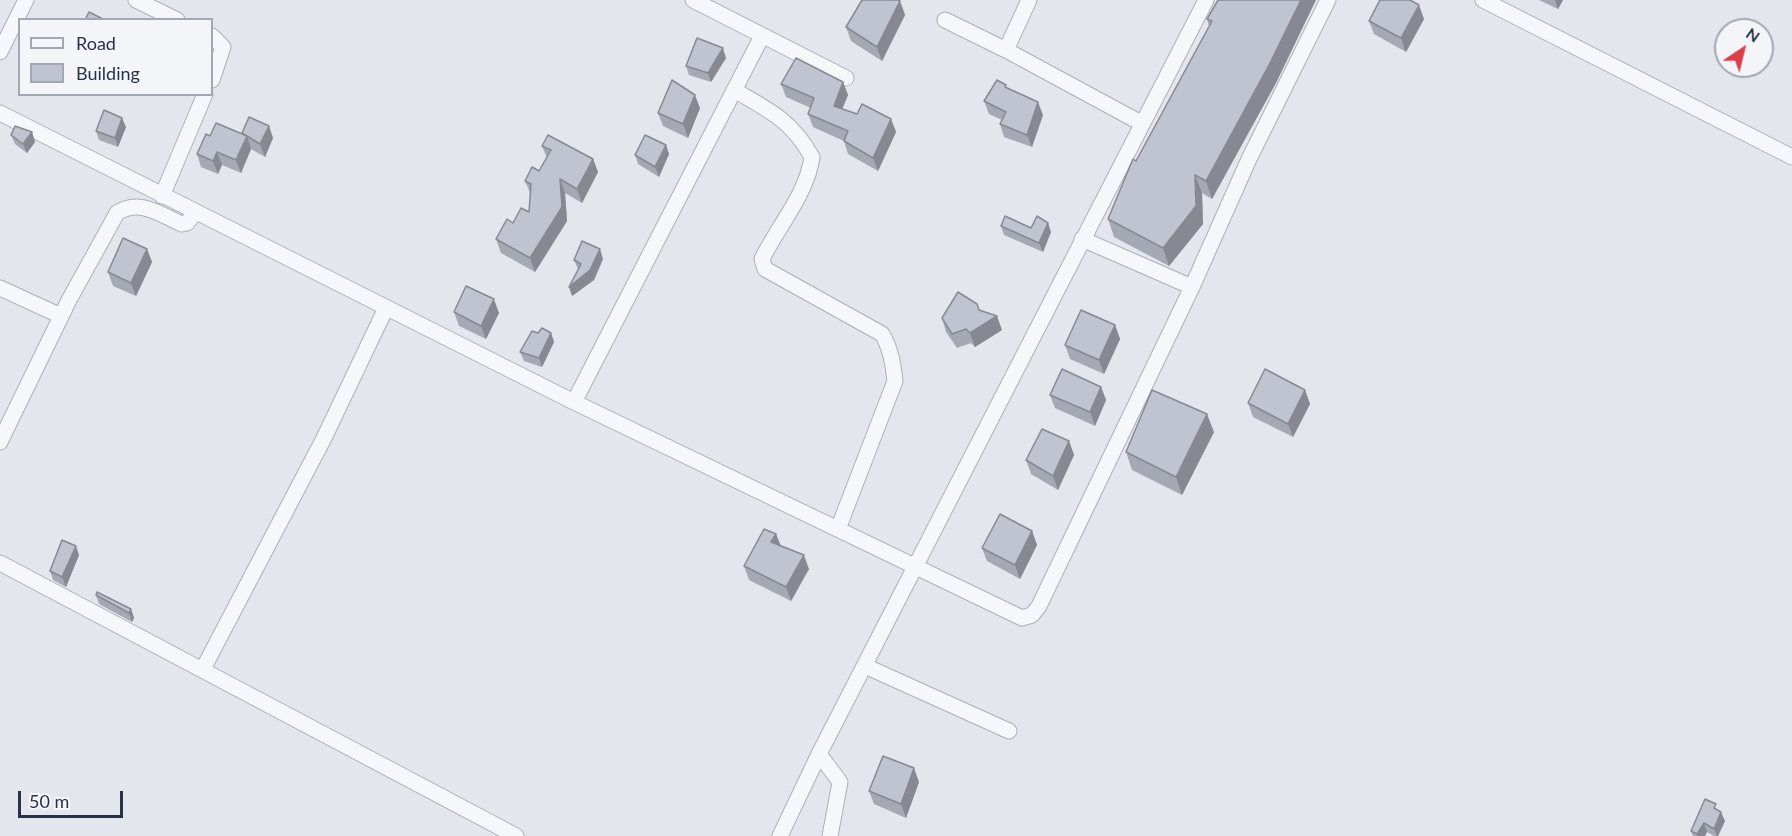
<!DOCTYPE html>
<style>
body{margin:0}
#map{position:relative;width:1792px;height:836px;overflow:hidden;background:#e3e6ec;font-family:Lato,sans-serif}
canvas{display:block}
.legend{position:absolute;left:18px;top:18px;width:195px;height:78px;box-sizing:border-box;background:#f3f5f9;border:2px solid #a2a7b1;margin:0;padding:8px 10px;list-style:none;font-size:18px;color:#293146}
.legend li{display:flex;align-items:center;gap:12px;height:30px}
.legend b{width:30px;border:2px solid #a2a7b1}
.north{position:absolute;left:1714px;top:18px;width:60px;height:60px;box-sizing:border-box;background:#f3f5f9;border:2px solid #a2a7b1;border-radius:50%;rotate:35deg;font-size:16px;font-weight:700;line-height:24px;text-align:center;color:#293146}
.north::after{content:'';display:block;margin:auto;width:21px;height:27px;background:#db3e48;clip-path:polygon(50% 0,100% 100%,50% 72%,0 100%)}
.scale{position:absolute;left:18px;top:791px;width:105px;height:27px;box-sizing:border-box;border:3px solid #293146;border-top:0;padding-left:8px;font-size:18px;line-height:21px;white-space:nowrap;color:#293146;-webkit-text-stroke:4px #f3f5f9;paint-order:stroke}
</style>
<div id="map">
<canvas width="1792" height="836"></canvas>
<ul class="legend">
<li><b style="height:8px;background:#f6f7fa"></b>Road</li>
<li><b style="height:16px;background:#bfc4d0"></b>Building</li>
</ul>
<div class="north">N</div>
<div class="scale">50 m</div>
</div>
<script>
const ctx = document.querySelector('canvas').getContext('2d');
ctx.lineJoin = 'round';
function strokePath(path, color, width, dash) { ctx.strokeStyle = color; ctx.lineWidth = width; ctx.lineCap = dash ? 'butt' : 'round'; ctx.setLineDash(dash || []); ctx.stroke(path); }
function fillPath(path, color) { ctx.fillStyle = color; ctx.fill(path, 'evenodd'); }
const street = new Path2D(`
 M 136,0 L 177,20
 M 693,0 L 846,78
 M 1483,0 L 1792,157
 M 945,20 L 1006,50 L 1141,123
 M 212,36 L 223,47 L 212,80
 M 1006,50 L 1029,0
 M 0,52 L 26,0
 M 734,90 C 769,110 792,121 812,157 C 807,194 778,226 762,259 L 765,269 L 882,334 C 891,349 893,364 895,381 L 838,529
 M 0,113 L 574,402 L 1022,618 L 1032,615 L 1039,606 L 1192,287 L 1249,159 L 1328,0
 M 162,196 L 205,94
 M 1082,239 L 1192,287
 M 0,288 L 61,316
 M 574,402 L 762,36
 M 0,442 L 69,300 L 117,213 C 140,198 161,215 182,224 L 187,223 L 195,213
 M 0,563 L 516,836
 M 865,666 L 1009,731
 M 203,669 L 324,438 L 386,308
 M 819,754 L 840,782 L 830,836
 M 780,836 L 819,754 L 1206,0`);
strokePath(street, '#abb0ba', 17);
strokePath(street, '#f6f7fa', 15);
fillPath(new Path2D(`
 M 1218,0 L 1277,81 L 1212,199 L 1202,193 L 1203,224 L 1169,266 L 1114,237 L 1108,219 L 1136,161 L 1209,26 L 1207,19 Z
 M 1539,0 L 1563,0 L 1558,9 Z
 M 900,1 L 905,15 L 882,61 L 851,41 L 846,27 Z
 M 1424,19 L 1406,52 L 1374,34 L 1369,21 Z
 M 726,58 L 711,82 L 689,75 L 686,66 Z
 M 843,82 L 848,95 L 842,109 L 857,114 L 891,119 L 896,132 L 878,171 L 848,154 L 844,141 L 813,127 L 808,114 L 811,108 L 786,97 L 781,84 Z
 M 1006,85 L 1007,88 L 1043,115 L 1032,147 L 1004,137 L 1000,124 L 1002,120 L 989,114 L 984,101 Z
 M 700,108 L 688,138 L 663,126 L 658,113 Z
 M 269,126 L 273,138 L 265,157 L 251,149 L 241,173 L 222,165 L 218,174 L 201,167 L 197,154 L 210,136 L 242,134 Z
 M 126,127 L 118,147 L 99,140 L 96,131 Z
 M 32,132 L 35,142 L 27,153 L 15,144 L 11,135 Z
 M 666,145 L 669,154 L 659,177 L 638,164 L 635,155 Z
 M 542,146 L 593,159 L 598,172 L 582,203 L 565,193 L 567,221 L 535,272 L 501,253 L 496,239 L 513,223 L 529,212 L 531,195 L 525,181 L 539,171 L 547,158 Z
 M 1001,226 L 1031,228 L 1051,232 L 1043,252 L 1004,235 Z
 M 147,249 L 152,262 L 136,296 L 113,286 L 108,272 Z
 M 603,259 L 594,280 L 572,296 L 578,269 L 574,260 Z
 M 979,310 L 1002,330 L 975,347 L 971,343 L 957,348 L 946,332 L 942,318 Z
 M 454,312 L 499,313 L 486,339 L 459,326 Z
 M 1115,325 L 1120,339 L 1104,374 L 1070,359 L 1065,345 Z
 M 538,333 L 551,333 L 554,342 L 542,367 L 524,361 L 520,352 Z
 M 1101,387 L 1106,400 L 1095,426 L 1055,408 L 1050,395 Z
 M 1305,390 L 1310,404 L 1293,437 L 1253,417 L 1248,403 Z
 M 1214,432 L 1182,495 L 1132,470 L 1126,452 Z
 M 1069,441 L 1074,455 L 1058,490 L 1031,474 L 1026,460 Z
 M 1032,531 L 1037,545 L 1020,579 L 987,561 L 982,548 Z
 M 776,534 L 781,546 L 809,569 L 791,601 L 749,580 L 744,566 Z
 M 79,555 L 66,587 L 53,580 L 50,571 Z
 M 96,595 L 131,609 L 134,618 L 132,622 L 99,604 Z
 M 919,782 L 906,818 L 874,804 L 869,791 Z
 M 1718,810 L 1725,821 L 1718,836 L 1714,836 L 1707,832 L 1705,836 L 1693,836 L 1691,831 Z`), '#a4a9b3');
fillPath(new Path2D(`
 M 1301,0 L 1316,0 L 1277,81 L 1212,199 L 1206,181 Z
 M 1555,0 L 1563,0 L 1558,9 Z
 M 900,1 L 905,15 L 882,61 L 877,47 Z
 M 1419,5 L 1424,19 L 1406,52 L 1401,38 Z
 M 723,48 L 726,58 L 711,82 L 708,73 Z
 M 843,82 L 848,95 L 838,119 L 834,106 Z
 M 695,95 L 700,108 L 688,138 L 683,124 Z
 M 1038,102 L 1043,115 L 1032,147 L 1027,135 Z
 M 122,118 L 126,127 L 118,147 L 115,138 Z
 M 891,119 L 896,132 L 878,171 L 873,158 Z
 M 269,126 L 273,138 L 265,157 L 260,144 Z
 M 32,132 L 35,142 L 27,153 L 23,144 Z
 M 247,136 L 251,149 L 241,173 L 236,160 Z
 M 666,145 L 669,154 L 659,177 L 655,167 Z
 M 217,152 L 222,165 L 218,174 L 213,161 Z
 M 593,159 L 598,172 L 582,203 L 577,189 Z
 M 1195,175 L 1202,193 L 1203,224 L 1169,266 L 1163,248 Z
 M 560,179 L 565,193 L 567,221 L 535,272 L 530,258 Z
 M 1048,223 L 1051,232 L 1043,252 L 1039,243 Z
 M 147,249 L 152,262 L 136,296 L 131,283 Z
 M 600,249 L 603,259 L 594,280 L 572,296 L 569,287 Z
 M 494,299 L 499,313 L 486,339 L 481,326 Z
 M 997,316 L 1002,330 L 975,347 L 970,333 Z
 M 1115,325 L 1120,339 L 1104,374 L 1099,360 Z
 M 551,333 L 554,342 L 542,367 L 539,358 Z
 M 1101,387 L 1106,400 L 1095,426 L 1090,412 Z
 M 1305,390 L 1310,404 L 1293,437 L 1288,424 Z
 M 1207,414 L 1214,432 L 1182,495 L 1176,477 Z
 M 1069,441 L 1074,455 L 1058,490 L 1053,476 Z
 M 1032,531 L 1037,545 L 1020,579 L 1015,565 Z
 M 776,534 L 781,547 L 771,542 Z
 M 76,546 L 79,555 L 66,587 L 62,577 Z
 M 804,555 L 809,569 L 791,601 L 786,587 Z
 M 131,609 L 134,618 L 132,622 L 129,613 Z
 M 914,768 L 919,782 L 906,818 L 901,804 Z
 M 1721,812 L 1725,821 L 1718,836 L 1717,836 L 1714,829 Z
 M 1704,823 L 1707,832 L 1705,836 L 1698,836 L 1697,834 Z`), '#868992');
const building = new Path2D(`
 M 862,0 L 898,0 L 900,1 L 877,47 L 846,27 Z
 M 1218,0 L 1301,0 L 1270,63 L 1206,181 L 1195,175 L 1196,206 L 1163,248 L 1108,219 L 1133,159 L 1136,161 L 1212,21 L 1207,19 Z
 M 1380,0 L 1410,0 L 1419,5 L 1401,38 L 1369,21 Z
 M 89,12 L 105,20 L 85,20 Z
 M 697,38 L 723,48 L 708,73 L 686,66 Z
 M 796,58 L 843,82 L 834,106 L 857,114 L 862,104 L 891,119 L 873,158 L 844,141 L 848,131 L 808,114 L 814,98 L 781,84 Z
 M 672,80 L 695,95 L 683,124 L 658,113 Z
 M 997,80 L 1006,85 L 1005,87 L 1038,102 L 1027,135 L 1000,124 L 1006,112 L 984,101 Z
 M 104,110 L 122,118 L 115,138 L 96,131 Z
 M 249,117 L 269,126 L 260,144 L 242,133 Z
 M 216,123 L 247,136 L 236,160 L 217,152 L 213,161 L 197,154 L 206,134 L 210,136 Z
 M 15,126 L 32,132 L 23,144 L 11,135 Z
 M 548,135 L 593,159 L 577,189 L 560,179 L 562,207 L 530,258 L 496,239 L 507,219 L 513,223 L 521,208 L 529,212 L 531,184 L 525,181 L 532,167 L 539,171 L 551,150 L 542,146 Z
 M 645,135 L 666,145 L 655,167 L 635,155 Z
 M 1005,216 L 1031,228 L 1037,216 L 1048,223 L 1039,243 L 1001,226 Z
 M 123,238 L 147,249 L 131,283 L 108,272 Z
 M 582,241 L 600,249 L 590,270 L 569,287 L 581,264 L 574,260 Z
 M 466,286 L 494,299 L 481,326 L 454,312 Z
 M 958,292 L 977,304 L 979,310 L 997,316 L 970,333 L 966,329 L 952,334 L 942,318 Z
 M 1081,310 L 1115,325 L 1099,360 L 1065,345 Z
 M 542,328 L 551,333 L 539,358 L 520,352 L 532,331 L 538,333 Z
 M 1062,369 L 1101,387 L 1090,412 L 1050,395 Z
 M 1265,369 L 1305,390 L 1288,424 L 1248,403 Z
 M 1152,390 L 1207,414 L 1176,477 L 1126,452 Z
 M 1042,429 L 1069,441 L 1053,476 L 1026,460 Z
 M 1000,514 L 1032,531 L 1015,565 L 982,548 Z
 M 764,529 L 776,534 L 771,542 L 804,555 L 786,587 L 744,566 Z
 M 62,540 L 76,546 L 62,577 L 50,571 Z
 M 97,592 L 131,609 L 129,613 L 96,595 Z
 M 883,756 L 914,768 L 901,804 L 869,791 Z
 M 1705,799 L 1716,804 L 1714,808 L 1721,812 L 1714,829 L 1704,823 L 1697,834 L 1691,831 Z`);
fillPath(building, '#bfc4d0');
strokePath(building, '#868992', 1.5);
</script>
